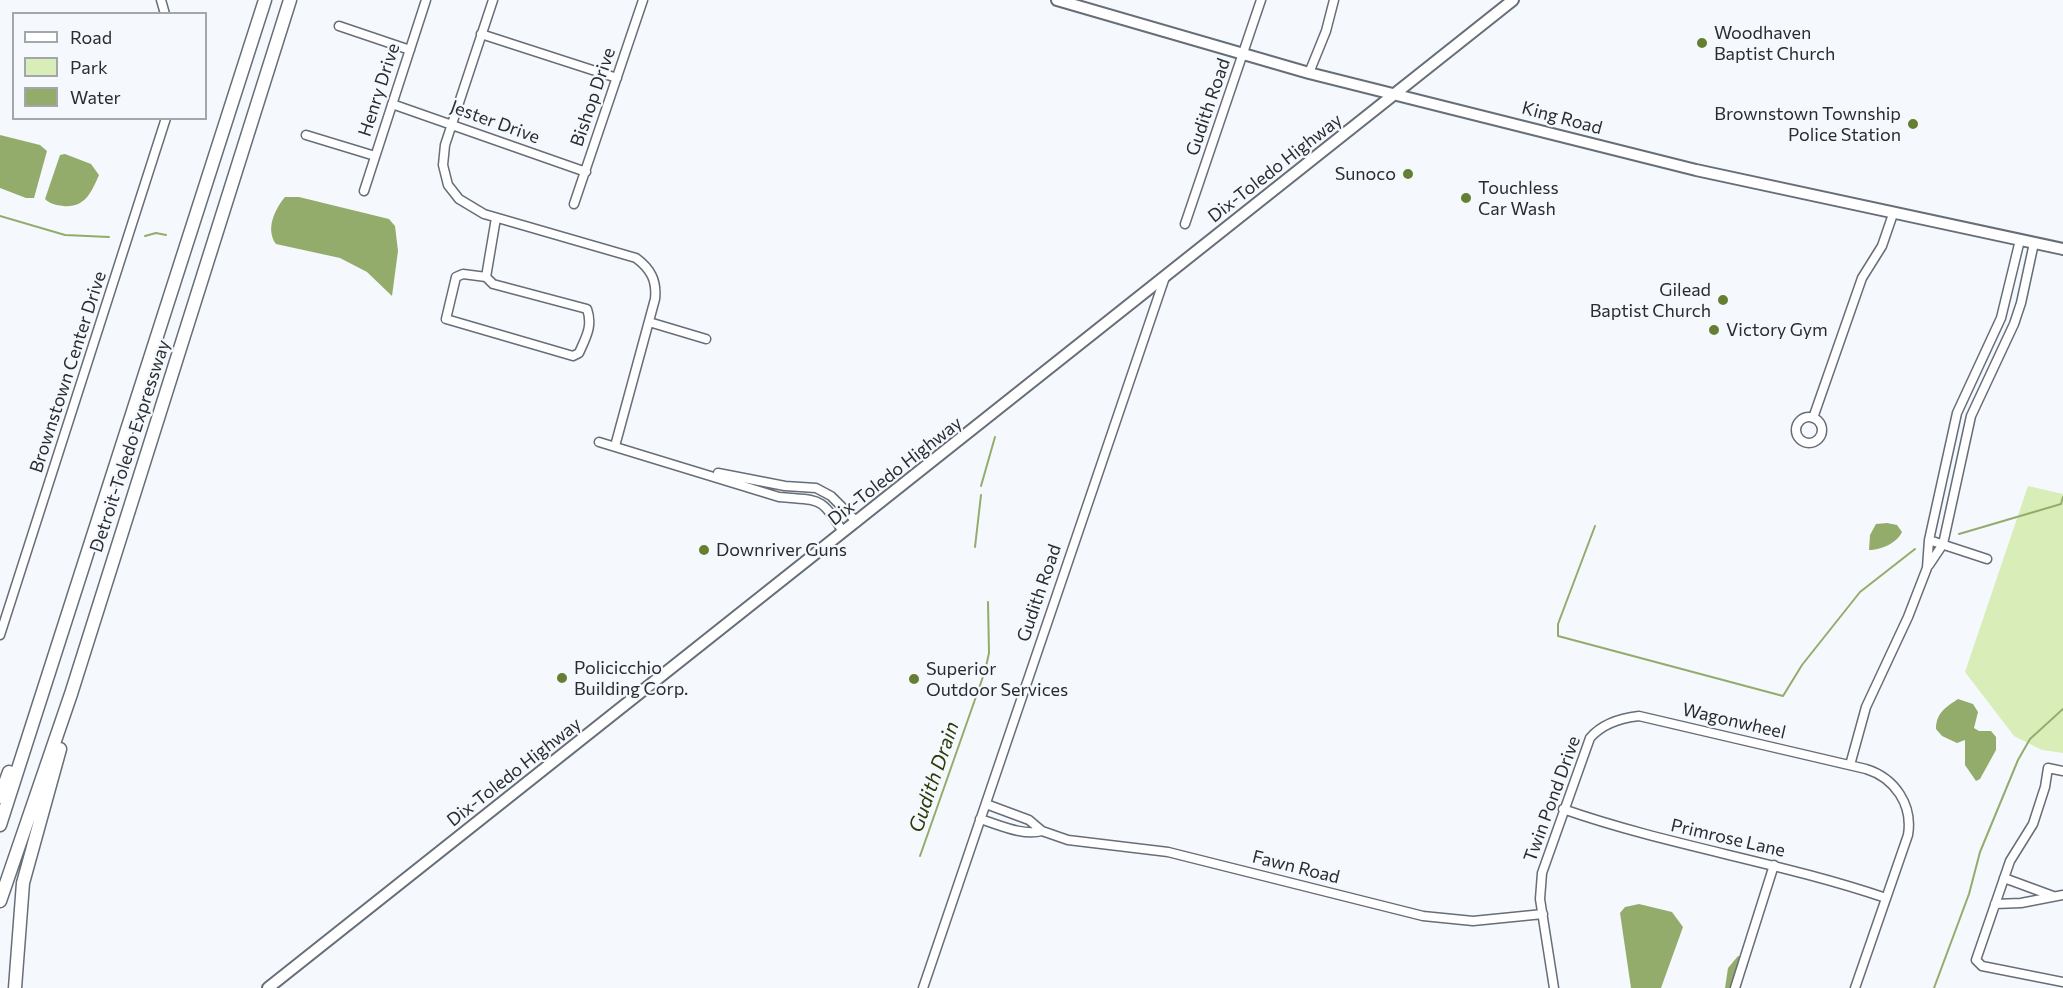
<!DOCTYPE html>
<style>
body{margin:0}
#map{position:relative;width:2063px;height:988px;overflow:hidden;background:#f5f9fd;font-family:Commissioner,sans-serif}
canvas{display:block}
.legend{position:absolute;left:12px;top:12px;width:195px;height:108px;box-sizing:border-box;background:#f5f9fd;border:2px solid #a3a7ab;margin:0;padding:8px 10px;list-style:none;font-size:18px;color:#292c30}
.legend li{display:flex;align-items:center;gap:12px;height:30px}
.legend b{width:30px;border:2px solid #a3a7ab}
</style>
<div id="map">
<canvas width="2063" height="988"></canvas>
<ul class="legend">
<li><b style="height:8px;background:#fff"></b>Road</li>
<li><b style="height:16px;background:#d9edb9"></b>Park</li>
<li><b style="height:16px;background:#94ac6b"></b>Water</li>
</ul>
</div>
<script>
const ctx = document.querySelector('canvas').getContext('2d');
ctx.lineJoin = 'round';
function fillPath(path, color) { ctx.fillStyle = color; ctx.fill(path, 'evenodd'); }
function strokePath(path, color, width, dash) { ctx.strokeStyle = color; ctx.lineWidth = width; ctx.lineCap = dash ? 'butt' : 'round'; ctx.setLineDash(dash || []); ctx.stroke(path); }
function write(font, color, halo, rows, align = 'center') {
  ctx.font = font + ' Commissioner,sans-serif'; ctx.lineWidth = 4.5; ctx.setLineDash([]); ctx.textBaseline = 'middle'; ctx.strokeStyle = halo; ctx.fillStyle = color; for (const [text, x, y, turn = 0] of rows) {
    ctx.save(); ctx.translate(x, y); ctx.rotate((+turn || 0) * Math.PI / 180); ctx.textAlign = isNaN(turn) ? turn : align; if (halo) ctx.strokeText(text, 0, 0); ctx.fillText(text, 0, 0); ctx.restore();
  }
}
fillPath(new Path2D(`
 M 2028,486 L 2063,494 L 2063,753 L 2042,750 L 2014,736 L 1965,672 Z`), '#d9edb9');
fillPath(new Path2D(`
 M 0,135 L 40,145 L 47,151 L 34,198 L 26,198 L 0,188 Z
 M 65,154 L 91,164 L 99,175 C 91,193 85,208 63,206 C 56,205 50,204 45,199 L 60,155 Z
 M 285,197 L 299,197 L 389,219 L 395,226 L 398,251 L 392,296 L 367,272 L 340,258 L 276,244 C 265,229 275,209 285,197 Z
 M 1887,523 L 1897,525 L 1902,532 C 1897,543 1881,550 1869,550 L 1870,535 L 1876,524 Z
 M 1958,699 L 1973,704 L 1978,712 L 1974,728 L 1979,731 L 1991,731 L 1996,737 L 1996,750 L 1980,779 L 1976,781 L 1965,765 L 1965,740 L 1957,743 L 1942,736 L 1936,729 C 1936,713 1946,707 1958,699 Z
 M 1639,904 L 1672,912 L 1683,927 L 1661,988 L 1631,988 L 1620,913 L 1625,907 Z
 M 1738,956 L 1747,959 L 1748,966 L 1743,972 L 1741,988 L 1725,988 L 1728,968 Z`), '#94ac6b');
strokePath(new Path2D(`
 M 0,216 L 65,235 L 109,237
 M 145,236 L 156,233 L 166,235
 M 981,486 L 995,437
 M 1595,526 L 1558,624 L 1558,636 L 1783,696 L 1802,665 L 1860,592 L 1915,549
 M 1959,534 L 2061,504 L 2063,497
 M 975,547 L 981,495
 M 920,856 L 985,671 L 989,653 L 988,602
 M 1934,988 L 1969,894 L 1980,852 L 2018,760 L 2030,739 L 2063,709`), '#94ac6b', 2);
const minor = new Path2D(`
 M 161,0 L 165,14
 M 493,0 L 445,145 L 443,165 L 448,185 L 459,199 L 484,214 L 636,258 C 651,269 657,281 655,299 L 615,446
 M 339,26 L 410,50
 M 481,34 L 617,78
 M 1309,73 L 1326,31 L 1334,0
 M 392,104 L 586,172
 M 306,135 L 375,156
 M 364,191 L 426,0
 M 574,204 L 643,0
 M 1185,224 L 1261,0
 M 486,277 L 463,274 L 456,277 L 446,319 L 573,356 L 579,353 C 586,337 593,326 587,309 L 493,284 L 486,277 L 496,218
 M 649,322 L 706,339
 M1796 430a13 13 0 1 1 26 0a13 13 0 1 1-26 0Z
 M 1813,418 L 1862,278 L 1882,246 L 1893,214
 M 599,442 L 779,497 C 820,501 820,495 843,532
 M 718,473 L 785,486 L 816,488 L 831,496 L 857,522
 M 1929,540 L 1987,559
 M 1929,565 L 1943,544 L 1971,416 L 2014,324 L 2021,303 L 2034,243
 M 0,635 L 166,118
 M 1850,765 L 1866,707 L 1908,617 L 1927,568 L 1929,540 L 1957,413 L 2001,318 L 2020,240
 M 2063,771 L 2048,768 L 2045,787 L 2033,824 L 2010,861 L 1976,960 L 1982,966 L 2063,982
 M 986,804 L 1029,820 L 1042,831 L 1068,840 L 1168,852 L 1423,916 L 1473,921 L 1543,914
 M 1563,809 C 1669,846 1780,862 1886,898
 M 980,819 C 1000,825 1022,836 1042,831
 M 2004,878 L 2053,896
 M 1995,904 L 2021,903 L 2063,895
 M 923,988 L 1165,277
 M 1554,988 L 1540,899 L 1542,873 L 1590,738 C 1602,724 1621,718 1639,716 L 1866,769 C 1895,778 1913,805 1908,835 L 1855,988
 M 1735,988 L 1774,865`);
const major = new Path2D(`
 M 1057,0 L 1309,73 L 1696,170 L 2063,249
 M 268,988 L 1513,0`);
const highway = new Path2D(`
 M 0,797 L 9,772
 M 0,825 L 265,0
 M 0,901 L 71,694 L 290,0
 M 15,988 L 23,883 L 60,749`);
strokePath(minor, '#666e77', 11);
strokePath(major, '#666e77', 14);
strokePath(highway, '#666e77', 15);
strokePath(minor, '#fff', 8);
strokePath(major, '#fff', 10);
strokePath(highway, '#fff', 12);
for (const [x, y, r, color] of [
 [1702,43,6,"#657f32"],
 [1913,124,6,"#657f32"],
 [1408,174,6,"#657f32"],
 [1466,198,6,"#657f32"],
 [1723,300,6,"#657f32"],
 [1714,330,6,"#657f32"],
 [704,550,6,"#657f32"],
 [562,678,6,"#657f32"],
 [914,679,6,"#657f32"]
]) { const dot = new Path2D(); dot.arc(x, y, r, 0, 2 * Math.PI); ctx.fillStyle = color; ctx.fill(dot); strokePath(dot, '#f5f9fd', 2); }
write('18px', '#292c30', '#f5f9fd', [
 ["Woodhaven",1714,33],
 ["Baptist Church",1714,54],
 ["Brownstown Township",1901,114,"right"],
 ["Police Station",1901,135,"right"],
 ["Sunoco",1396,174,"right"],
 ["Touchless",1478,188],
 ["Car Wash",1478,209],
 ["Gilead",1711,290,"right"],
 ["Baptist Church",1711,311,"right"],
 ["Victory Gym",1726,330],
 ["Downriver Guns",716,550],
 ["Policicchio",574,668],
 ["Building Corp.",574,689],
 ["Superior",926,669],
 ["Outdoor Services",926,690]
], 'left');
write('18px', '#292c30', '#f5f9fd', [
 ["Henry Drive",379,90,-72],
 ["Bishop Drive",593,97,-71],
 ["Gudith Road",1208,107,-71],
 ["King Road",1562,118,15],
 ["Jester Drive",495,122,20],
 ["Dix-Toledo Highway",1275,168,-38],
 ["Brownstown Center Drive",68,372,-72],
 ["Detroit-Toledo Expressway",130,446,-72],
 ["Dix-Toledo Highway",895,471,-38],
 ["Gudith Road",1039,593,-71],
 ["Wagonwheel",1734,721,13],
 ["Dix-Toledo Highway",514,772,-38],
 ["Twin Pond Drive",1552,799,-70],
 ["Primrose Lane",1728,838,13],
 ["Fawn Road",1296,867,14]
]);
write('italic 20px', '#2c3b0a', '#f5f9fd', [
 ["Gudith Drain",934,777,-71]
]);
</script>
